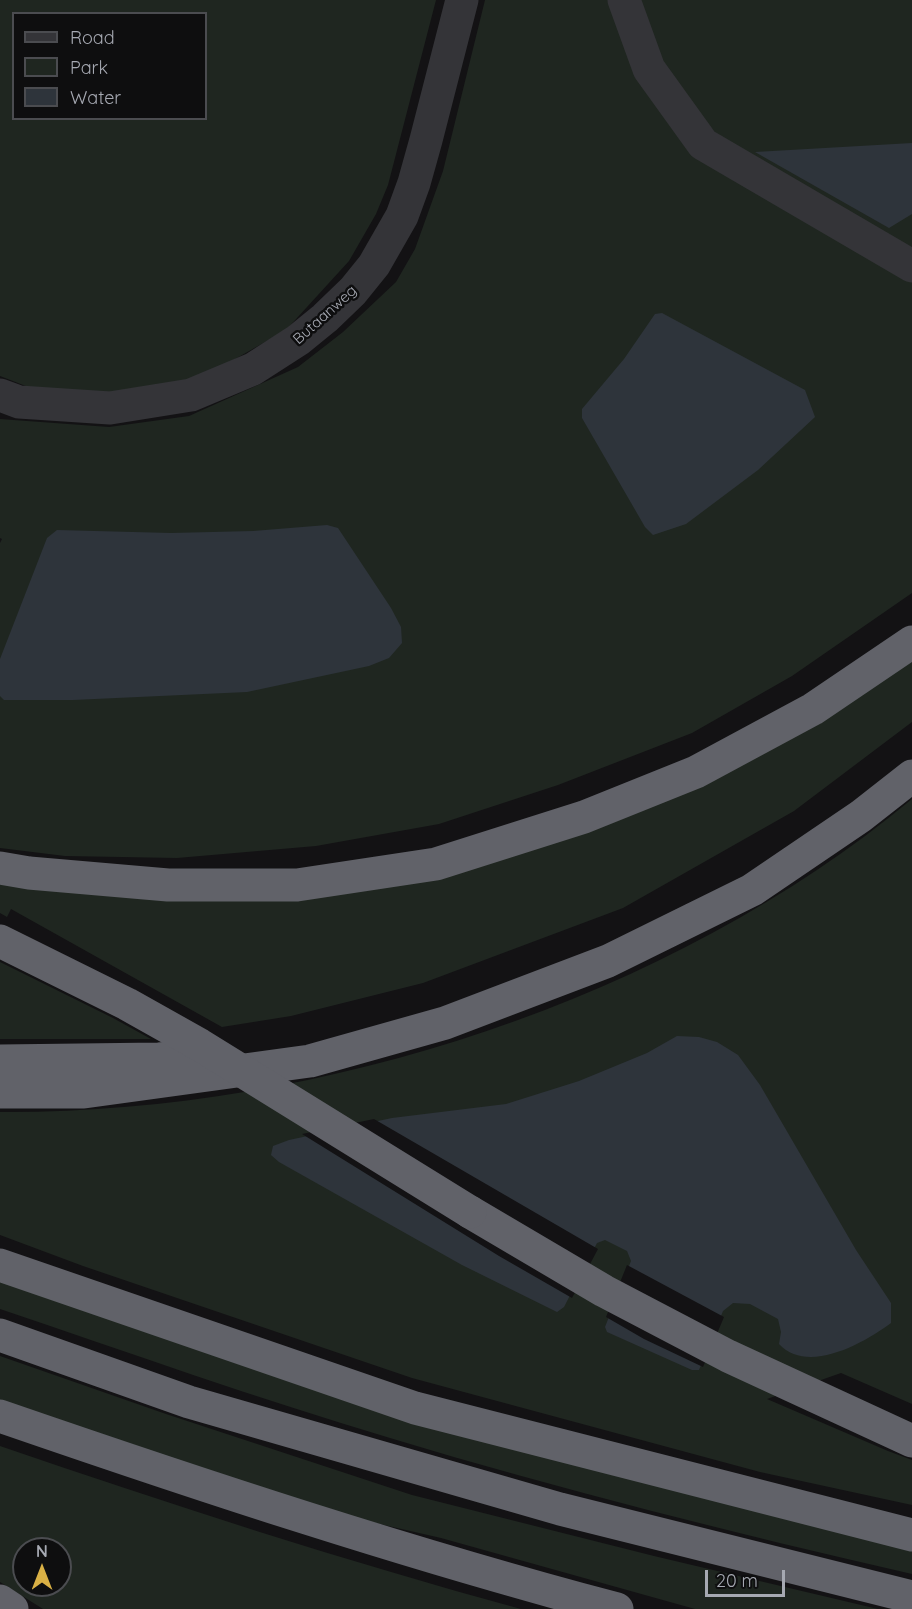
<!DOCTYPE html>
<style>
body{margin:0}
#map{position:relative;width:912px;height:1609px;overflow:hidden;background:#131214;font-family:Quicksand,sans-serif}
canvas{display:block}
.legend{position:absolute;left:12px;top:12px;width:195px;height:108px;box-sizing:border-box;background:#0e0e0f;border:2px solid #4b4c50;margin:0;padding:8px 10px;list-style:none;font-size:18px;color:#a6a9b2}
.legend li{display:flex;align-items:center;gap:12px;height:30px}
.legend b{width:30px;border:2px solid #4b4c50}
.north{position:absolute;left:12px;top:1537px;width:60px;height:60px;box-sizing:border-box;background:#0e0e0f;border:2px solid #4b4c50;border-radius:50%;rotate:0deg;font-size:16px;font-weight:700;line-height:24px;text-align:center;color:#a6a9b2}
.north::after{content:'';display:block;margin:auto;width:21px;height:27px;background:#d9b045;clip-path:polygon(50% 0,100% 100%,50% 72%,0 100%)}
.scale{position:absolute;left:705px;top:1570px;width:80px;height:27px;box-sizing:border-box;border:3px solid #a6a9b2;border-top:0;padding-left:8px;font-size:18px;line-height:21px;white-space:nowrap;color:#a6a9b2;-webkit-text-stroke:4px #0e0e0f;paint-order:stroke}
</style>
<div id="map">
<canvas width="912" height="1609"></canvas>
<ul class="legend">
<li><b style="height:8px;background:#343438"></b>Road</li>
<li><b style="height:16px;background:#1f2620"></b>Park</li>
<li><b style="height:16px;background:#2e343b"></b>Water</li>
</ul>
<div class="north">N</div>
<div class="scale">20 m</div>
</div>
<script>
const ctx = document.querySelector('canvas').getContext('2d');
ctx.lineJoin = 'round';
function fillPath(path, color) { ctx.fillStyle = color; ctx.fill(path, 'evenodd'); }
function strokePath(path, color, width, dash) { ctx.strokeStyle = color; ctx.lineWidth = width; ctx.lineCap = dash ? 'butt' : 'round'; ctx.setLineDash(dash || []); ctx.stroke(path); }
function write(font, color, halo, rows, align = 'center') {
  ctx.font = font + ' Quicksand,sans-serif'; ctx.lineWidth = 5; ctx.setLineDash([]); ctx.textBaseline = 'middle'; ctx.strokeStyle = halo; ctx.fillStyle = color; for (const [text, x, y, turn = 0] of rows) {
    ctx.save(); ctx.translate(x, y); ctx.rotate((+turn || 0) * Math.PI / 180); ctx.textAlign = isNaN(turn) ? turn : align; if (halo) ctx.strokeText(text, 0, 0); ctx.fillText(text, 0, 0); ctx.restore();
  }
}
fillPath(new Path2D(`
 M 0,0 L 436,0 L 388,185 L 376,214 L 349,261 L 286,330 L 200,379 L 118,396 L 36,390 L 0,376 ZM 14,14 L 206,14 L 206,118 L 14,118 Z
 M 485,0 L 609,0 L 672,123 L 912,279 L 912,593 L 792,676 L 692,733 L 558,785 L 439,824 L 316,846 L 177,858 L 65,856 L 0,848 L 0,543 L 2,539 L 0,538 L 0,419 L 109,427 L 189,416 L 298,367 L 343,332 L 396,282 L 415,249 L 443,171 Z
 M 640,0 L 912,0 L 912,254 L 750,165 L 673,93 Z
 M 912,658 L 912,722 L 794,811 L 623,908 L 423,983 L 291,1016 L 222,1027 L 11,909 L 7,917 L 0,913 L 0,882 L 486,863 Z
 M 912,799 L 912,1404 L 841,1373 L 767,1399 L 888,1451 L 912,1460 L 912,1505 L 760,1472 L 412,1378 L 83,1266 L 0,1235 L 0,1112 C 315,1114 668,1002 912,799 Z
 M 0,962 L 113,1018 L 151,1039 L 0,1039 Z
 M 0,1278 L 912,1547 L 912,1574 C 737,1534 562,1490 390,1438 C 259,1399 130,1353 0,1309 Z
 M 0,1356 L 166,1414 L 412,1495 L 654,1556 L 878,1609 L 695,1609 L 441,1538 L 305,1507 L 0,1405 Z
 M 0,1446 C 172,1505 345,1561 521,1609 L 43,1609 L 0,1582 ZM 24,1549 L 60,1549 L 60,1585 L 24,1585 Z`), '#1f2620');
fillPath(new Path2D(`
 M 912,143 L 912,214 L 889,228 L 755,152 Z
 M 662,313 L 805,390 L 815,417 L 758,470 L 686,524 L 653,535 L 645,527 L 582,418 L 582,409 L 624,359 L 655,314 Z
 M 327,525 L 338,528 L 391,608 L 401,627 L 402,643 L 389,658 L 369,666 L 247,692 L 73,700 L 4,700 L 0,696 L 0,659 L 47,538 L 57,530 L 171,533 L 253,531 Z
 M 677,1036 L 699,1037 L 717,1042 L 738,1055 L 760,1085 L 856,1250 L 891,1303 L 891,1323 C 864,1343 808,1375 779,1344 L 781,1332 L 778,1319 L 750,1304 L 733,1303 L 723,1311 L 699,1370 L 692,1370 L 607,1332 L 605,1327 L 631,1261 L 627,1251 L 605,1240 L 597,1243 L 564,1307 L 557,1312 L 462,1265 L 279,1162 L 271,1155 L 273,1146 L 289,1140 L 392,1118 L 506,1104 L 579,1081 L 647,1053 Z`), '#2e343b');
fillPath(new Path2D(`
 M 374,1119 L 598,1249 L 572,1298 L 499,1256 L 302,1134 Z
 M 627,1265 L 724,1317 L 703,1367 L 644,1339 L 606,1317 Z`), '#131214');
strokePath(new Path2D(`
 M 624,0 L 649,69 L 703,144 L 912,266
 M 0,395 L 19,402 L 110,408 L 191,395 L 253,369 L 298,340 L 325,318 L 353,291 L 374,265 L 402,216 L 414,183 L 426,140 L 462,0`), '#343438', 33);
strokePath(new Path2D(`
 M 0,868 L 29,873 L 168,885 L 297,885 L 436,864 L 584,817 L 696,772 L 813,709 L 912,642
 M 0,1061 L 159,1059 L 203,1055
 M 0,1092 L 84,1092 L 310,1061 L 445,1023 L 608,961 L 752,890 L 861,816 L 912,776
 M 470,1212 L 604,1291 L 728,1356 L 912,1441
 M 0,1265 L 415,1408 L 912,1535
 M 0,1335 L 189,1402 L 560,1509 L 912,1597
 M 0,1416 C 203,1486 409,1554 617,1609
 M 0,1601 L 12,1609`), '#616269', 33);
strokePath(new Path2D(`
 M 0,941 L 127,1004 L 200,1045 L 470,1212`), '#616269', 33);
write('15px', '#a6a9b2', '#0e0e0f', [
 ["Butaanweg",325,315,-42]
]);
</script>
